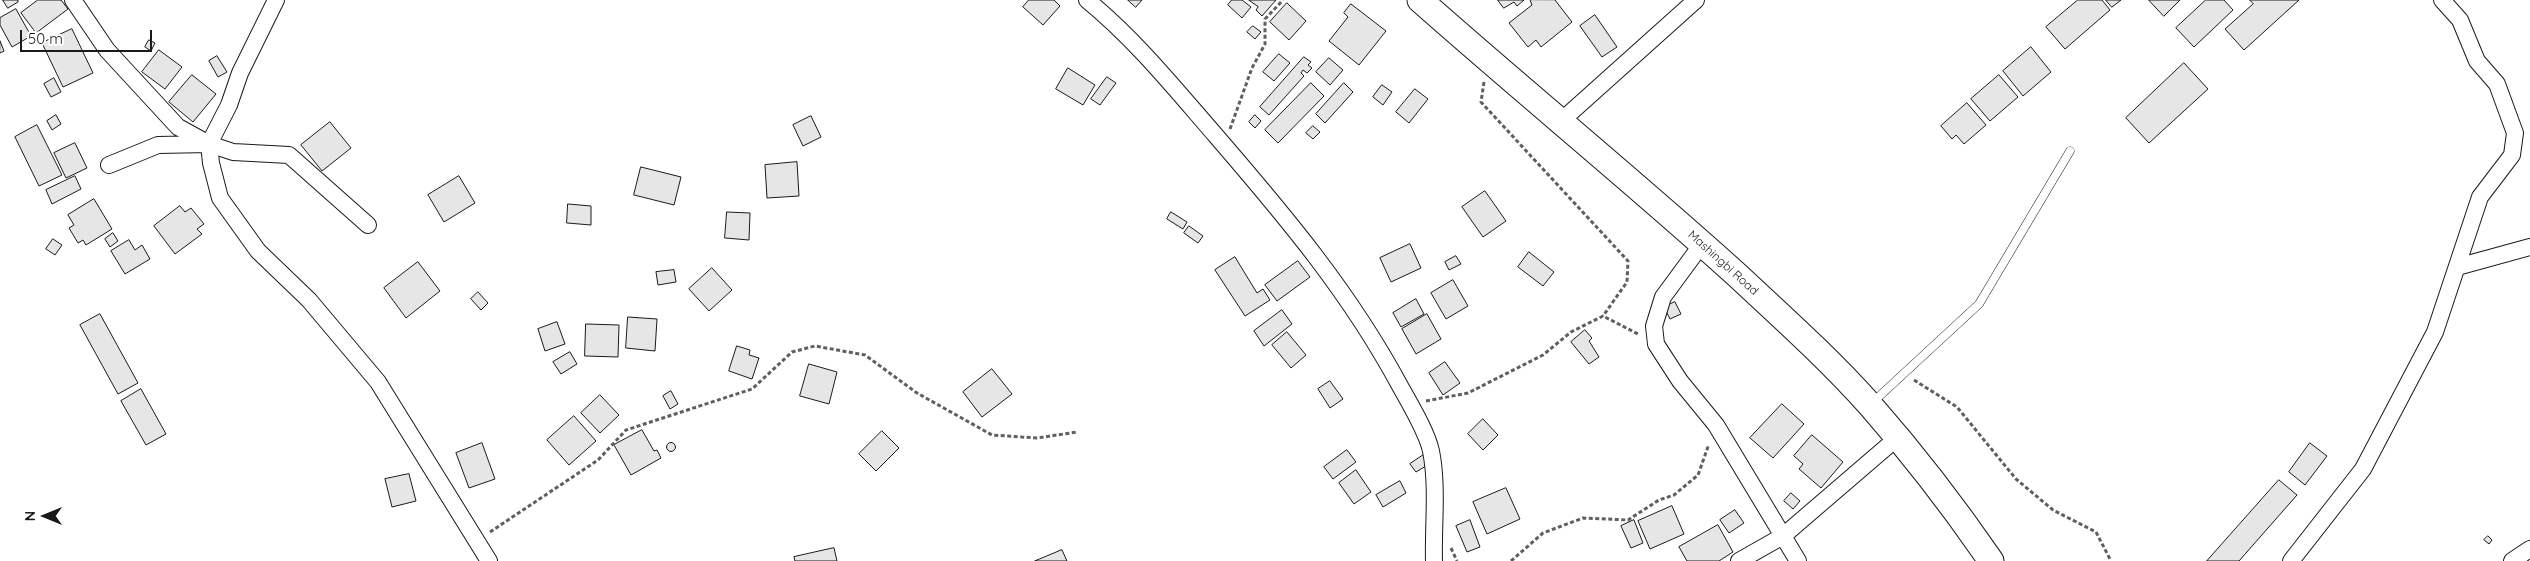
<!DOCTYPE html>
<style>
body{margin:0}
#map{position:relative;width:2530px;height:561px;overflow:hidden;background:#fff;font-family:Quicksand,sans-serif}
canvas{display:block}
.north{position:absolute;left:20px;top:491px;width:50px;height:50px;-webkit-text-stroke:4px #fff;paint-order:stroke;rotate:270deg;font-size:14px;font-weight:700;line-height:20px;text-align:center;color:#1a1a1a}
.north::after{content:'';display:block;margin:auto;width:18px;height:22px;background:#1a1a1a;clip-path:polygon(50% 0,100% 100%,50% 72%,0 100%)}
.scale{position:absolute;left:20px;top:30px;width:132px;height:22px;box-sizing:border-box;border:2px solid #1a1a1a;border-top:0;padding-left:6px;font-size:15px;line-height:18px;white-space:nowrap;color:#1a1a1a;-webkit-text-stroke:4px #fff;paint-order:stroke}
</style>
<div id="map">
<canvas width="2530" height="561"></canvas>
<div class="north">N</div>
<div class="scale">50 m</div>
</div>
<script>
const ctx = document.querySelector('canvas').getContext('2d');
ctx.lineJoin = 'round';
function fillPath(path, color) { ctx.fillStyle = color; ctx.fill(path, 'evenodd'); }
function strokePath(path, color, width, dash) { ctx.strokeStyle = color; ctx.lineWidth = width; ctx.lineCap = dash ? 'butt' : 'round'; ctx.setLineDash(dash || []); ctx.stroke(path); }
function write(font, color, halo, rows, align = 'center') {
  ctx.font = font + ' Quicksand,sans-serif'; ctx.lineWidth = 4; ctx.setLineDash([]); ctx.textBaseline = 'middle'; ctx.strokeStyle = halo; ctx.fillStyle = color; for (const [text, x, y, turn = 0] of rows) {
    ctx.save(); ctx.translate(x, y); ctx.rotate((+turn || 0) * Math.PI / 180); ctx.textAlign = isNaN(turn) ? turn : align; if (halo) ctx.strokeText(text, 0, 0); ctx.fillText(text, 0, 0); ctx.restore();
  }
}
const building = new Path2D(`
 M 3,0 L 18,0 L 18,2 L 8,8 Z
 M 38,0 L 61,0 L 68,9 L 36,33 L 21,13 Z
 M 1029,0 L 1054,0 L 1060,6 L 1043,25 L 1023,7 Z
 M 1128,0 L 1142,0 L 1136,7 Z
 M 1232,0 L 1242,0 L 1251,7 L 1242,18 L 1228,5 Z
 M 1249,0 L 1276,0 L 1262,16 L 1256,10 L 1258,7 Z
 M 1498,0 L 1524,0 L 1517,6 L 1514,2 L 1504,8 Z
 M 1555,0 L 1572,22 L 1541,47 L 1536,40 L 1528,47 L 1509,23 L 1532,5 L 1530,0 Z
 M 2078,0 L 2102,0 L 2110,10 L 2065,49 L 2046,27 Z
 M 2106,0 L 2121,0 L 2112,7 Z
 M 2149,0 L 2180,0 L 2164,16 Z
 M 2206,0 L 2224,0 L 2233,10 L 2194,47 L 2176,28 Z
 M 2250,0 L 2299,0 L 2244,50 L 2225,29 L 2253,4 Z
 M 1287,3 L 1306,21 L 1289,40 L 1270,22 Z
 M 1351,4 L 1386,31 L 1359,65 L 1329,41 L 1348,17 L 1344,13 Z
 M 16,9 L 31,36 L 12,47 L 0,25 L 0,18 Z
 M 1595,15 L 1617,47 L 1602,57 L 1580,26 Z
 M 1253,26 L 1261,32 L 1255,39 L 1247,32 Z
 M 72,29 L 93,73 L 63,87 L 42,43 Z
 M 149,40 L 155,43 L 151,51 L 145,47 Z
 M 0,41 L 4,51 L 0,53 Z
 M 2031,47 L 2051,72 L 2023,96 L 2003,71 Z
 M 159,50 L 182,67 L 165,89 L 142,72 Z
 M 1279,54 L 1290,63 L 1274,81 L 1263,72 Z
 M 217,56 L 227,72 L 218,77 L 209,61 Z
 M 1304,57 L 1311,62 L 1308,65 L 1312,68 L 1307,73 L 1303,70 L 1301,73 L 1304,76 L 1269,115 L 1260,107 Z
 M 1329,58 L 1343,70 L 1330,85 L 1316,72 Z
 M 2184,63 L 2208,89 L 2149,143 L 2126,118 Z
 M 1068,68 L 1095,85 L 1083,105 L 1056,89 Z
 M 192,75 L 216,94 L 193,122 L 169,102 Z
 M 1999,75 L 2018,97 L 1990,121 L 1971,99 Z
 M 1107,77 L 1116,83 L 1100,105 L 1091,99 Z
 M 54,78 L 61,92 L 51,97 L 44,84 Z
 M 1311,83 L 1324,96 L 1278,143 L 1265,130 Z
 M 1344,83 L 1353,92 L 1325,123 L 1316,114 Z
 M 1382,85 L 1392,92 L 1383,105 L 1373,97 Z
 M 1415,89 L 1428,99 L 1409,123 L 1396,112 Z
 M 1967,103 L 1986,125 L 1964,144 L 1956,135 L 1952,139 L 1941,126 Z
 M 56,115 L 61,124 L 52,130 L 47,121 Z
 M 1255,115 L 1261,121 L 1255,128 L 1249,122 Z
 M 811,116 L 821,137 L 803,146 L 793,125 Z
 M 330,122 L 351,148 L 322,171 L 301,145 Z
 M 37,125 L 62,175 L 39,186 L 15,137 Z
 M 1313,126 L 1320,132 L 1313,139 L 1306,133 Z
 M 75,143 L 87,168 L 66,178 L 54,153 Z
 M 797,162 L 799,196 L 767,198 L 765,165 Z
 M 641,167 L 681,177 L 674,205 L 634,195 Z
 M 75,176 L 81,189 L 52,204 L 46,190 Z
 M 459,176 L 475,203 L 444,222 L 428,195 Z
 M 1485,191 L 1506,221 L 1483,237 L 1462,207 Z
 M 94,199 L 112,229 L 86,245 L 83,240 L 78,243 L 69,228 L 74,225 L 68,215 Z
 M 568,204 L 591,206 L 591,225 L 567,223 Z
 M 180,206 L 185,212 L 191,208 L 204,224 L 197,229 L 202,234 L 175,254 L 154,226 Z
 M 727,212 L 750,213 L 749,240 L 725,238 Z
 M 1171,212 L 1187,222 L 1183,229 L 1167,219 Z
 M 1189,226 L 1203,236 L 1198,243 L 1184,233 Z
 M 113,233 L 118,241 L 110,247 L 105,239 Z
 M 53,239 L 62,245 L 55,255 L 46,249 Z
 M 129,240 L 135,250 L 142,245 L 150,259 L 125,274 L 111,251 Z
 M 1410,244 L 1421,268 L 1391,282 L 1380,258 Z
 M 1529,252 L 1554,272 L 1543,286 L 1518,267 Z
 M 1456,256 L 1461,264 L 1449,270 L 1445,262 Z
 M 1235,257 L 1257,293 L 1263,289 L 1270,300 L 1245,316 L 1215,270 Z
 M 1298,261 L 1310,277 L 1277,301 L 1265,285 Z
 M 418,262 L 440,291 L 406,318 L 384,288 Z
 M 712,268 L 732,290 L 709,311 L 689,289 Z
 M 674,270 L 676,282 L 658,285 L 656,272 Z
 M 1453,280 L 1468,306 L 1446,319 L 1431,293 Z
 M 478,292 L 488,303 L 481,310 L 471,299 Z
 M 1416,299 L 1424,314 L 1401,327 L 1393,313 Z
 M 1675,302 L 1681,314 L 1670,319 L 1664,307 Z
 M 1282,310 L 1292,324 L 1264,346 L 1254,331 Z
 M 100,314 L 138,383 L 118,394 L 80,325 Z
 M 1427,314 L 1441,339 L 1416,354 L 1402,329 Z
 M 628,317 L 657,319 L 655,351 L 626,348 Z
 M 557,322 L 565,344 L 545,351 L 538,329 Z
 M 586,324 L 619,325 L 618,357 L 585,356 Z
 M 1585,330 L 1592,338 L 1589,341 L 1599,357 L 1589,364 L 1571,342 Z
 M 1287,332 L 1306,355 L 1291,368 L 1272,345 Z
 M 737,346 L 750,350 L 749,355 L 759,358 L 752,379 L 729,371 Z
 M 570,352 L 577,364 L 561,374 L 553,362 Z
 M 1445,362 L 1460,383 L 1443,395 L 1429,373 Z
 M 809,364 L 837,372 L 829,404 L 800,396 Z
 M 992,369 L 1012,394 L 982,417 L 963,392 Z
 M 1330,381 L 1343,399 L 1330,408 L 1318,389 Z
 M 141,389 L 166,434 L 146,445 L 121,401 Z
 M 671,391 L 678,404 L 670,409 L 663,396 Z
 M 600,395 L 619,415 L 600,433 L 581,413 Z
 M 1782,404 L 1804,424 L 1773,458 L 1750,438 Z
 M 574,416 L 596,441 L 569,465 L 547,440 Z
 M 1483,419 L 1498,435 L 1483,450 L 1468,434 Z
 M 642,430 L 654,451 L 657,450 L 661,458 L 631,475 L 614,445 Z
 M 882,431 L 899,448 L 876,471 L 859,454 Z
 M 1812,435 L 1843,462 L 1821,488 L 1799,469 L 1803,464 L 1794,456 Z
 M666.5 447a4.5 4.5 0 1 1 9 0a4.5 4.5 0 1 1-9 0Z
 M 482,443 L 495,479 L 469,488 L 456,453 Z
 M 2310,443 L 2327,456 L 2305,485 L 2289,472 Z
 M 1347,450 L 1356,462 L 1333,479 L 1324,467 Z
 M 1425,454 L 1431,463 L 1416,472 L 1410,464 Z
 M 1356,470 L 1371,492 L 1354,504 L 1339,483 Z
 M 409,474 L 416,501 L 392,507 L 385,479 Z
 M 2279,480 L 2297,495 L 2239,561 L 2207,561 Z
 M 1400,481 L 1406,493 L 1383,507 L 1376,495 Z
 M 1506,488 L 1520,519 L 1487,534 L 1473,502 Z
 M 1791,493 L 1800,501 L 1793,509 L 1784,501 Z
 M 1672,506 L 1684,534 L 1650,549 L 1638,521 Z
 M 1735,510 L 1744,523 L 1729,533 L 1720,520 Z
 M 1470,520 L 1480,547 L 1467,552 L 1456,526 Z
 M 1634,520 L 1643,543 L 1631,548 L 1621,526 Z
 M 1718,525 L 1733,552 L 1719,561 L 1687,561 L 1679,547 Z
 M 2488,536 L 2492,540 L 2489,544 L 2484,540 Z
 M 834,548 L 837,561 L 795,561 L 794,557 Z
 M 1062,550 L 1067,561 L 1035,561 Z`);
fillPath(building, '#e6e6e6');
strokePath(building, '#1a1a1a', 1);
const service = new Path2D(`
 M 1873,402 L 1979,304 L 2070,151`);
const minor = new Path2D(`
 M 73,0 L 107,50 L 178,127 L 209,144
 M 276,0 L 240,73 L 229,105 L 209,144 L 211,163 L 220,198 L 258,251 L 309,300 L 378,382 L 489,561
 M 1087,0 C 1136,40 1176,90 1217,137 C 1286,217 1350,293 1400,386 C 1410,404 1427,432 1431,451 C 1438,486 1433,525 1434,561
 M 1560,122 L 1696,0
 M 109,165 L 158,145 L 209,144 L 233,152 L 289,155 L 368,225
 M 1702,244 L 1663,297 L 1654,326 L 1656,344 L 1680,381 L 1716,425 L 1798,561
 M 2457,267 L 2530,247
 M 1739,561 L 1783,536 L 1897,438
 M 2291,561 L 2363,469 L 2435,332 L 2480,197 L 2512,155 L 2515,133 L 2497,84 L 2477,61 L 2460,20 L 2442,0
 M 2512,561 L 2530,549`);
const primary = new Path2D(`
 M 1420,0 C 1525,93 1633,181 1737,275 C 1782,317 1828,358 1870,405 C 1913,454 1954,507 1991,561`);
strokePath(service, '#1a1a1a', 9);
strokePath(minor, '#1a1a1a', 18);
strokePath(primary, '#1a1a1a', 27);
strokePath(new Path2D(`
 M 1484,82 L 1481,102 L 1628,261 L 1627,282 L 1603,316
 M 1230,129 L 1252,68 L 1265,44 L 1265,19 L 1283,0
 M 1914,380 L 1957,407 L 2016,479 L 2053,510 L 2096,532 L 2111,561
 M 1426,401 L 1468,393 L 1543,355 L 1571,332 L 1603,316 L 1638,334
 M 490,532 L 598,460 L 626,430 L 752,389 L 792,352 L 815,346 L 865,355 L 917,393 L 992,435 L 1037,438 L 1077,432
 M 1451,548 L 1457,561
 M 1511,561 L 1543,533 L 1583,518 L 1628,520 L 1659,500 L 1674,495 L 1698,475 L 1709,444`), '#5f5f5f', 3, [4, 2.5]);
strokePath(service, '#fff', 8);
strokePath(minor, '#fff', 16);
strokePath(primary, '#fff', 25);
write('12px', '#1a1a1a', '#fff', [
 ["Mashingbi Road",1723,263,42]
]);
</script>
